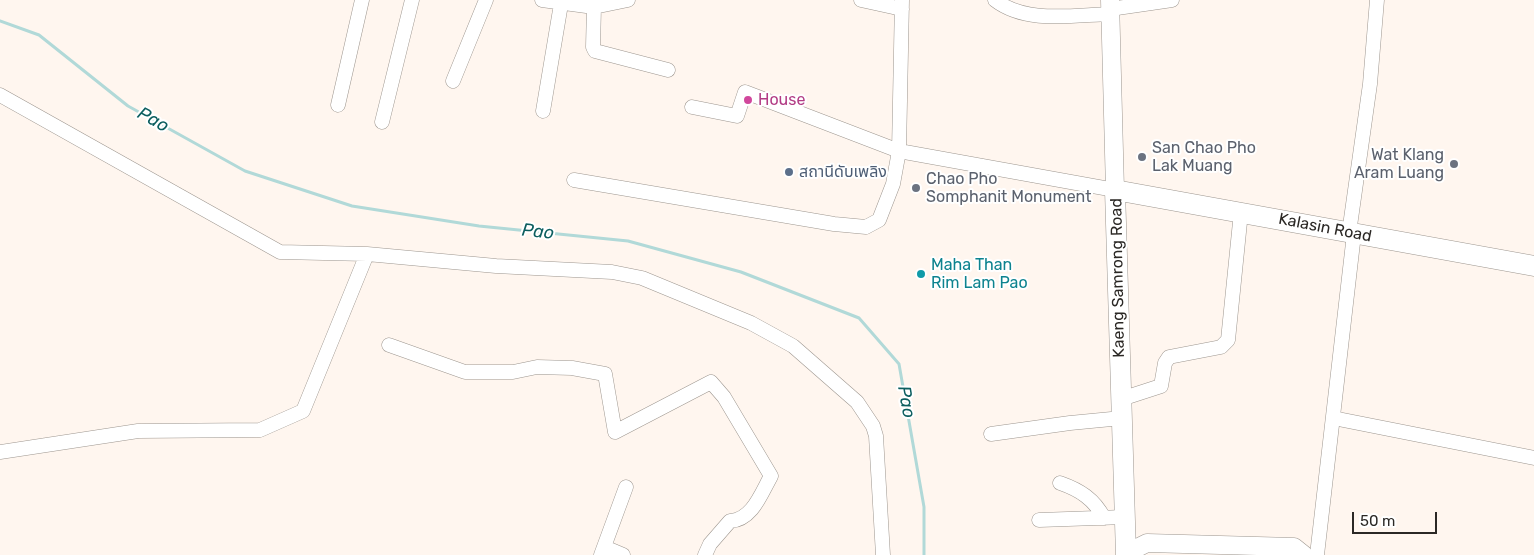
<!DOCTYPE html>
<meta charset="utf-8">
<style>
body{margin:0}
#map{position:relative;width:1534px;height:555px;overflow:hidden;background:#fff6ef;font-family:Rubik,sans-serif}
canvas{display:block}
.scale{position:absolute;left:1352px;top:512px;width:85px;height:22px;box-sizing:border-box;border:2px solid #2b2825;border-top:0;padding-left:6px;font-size:15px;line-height:18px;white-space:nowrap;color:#2b2825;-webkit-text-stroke:4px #fff;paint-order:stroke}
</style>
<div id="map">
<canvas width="1534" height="555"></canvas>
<div class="scale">50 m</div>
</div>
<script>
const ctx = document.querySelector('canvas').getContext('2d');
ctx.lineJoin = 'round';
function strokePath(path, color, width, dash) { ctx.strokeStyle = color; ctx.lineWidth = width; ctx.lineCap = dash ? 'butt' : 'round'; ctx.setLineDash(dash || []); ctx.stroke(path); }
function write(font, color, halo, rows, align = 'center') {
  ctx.font = font + ' Rubik,"Noto Sans Thai",sans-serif'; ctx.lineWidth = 4; ctx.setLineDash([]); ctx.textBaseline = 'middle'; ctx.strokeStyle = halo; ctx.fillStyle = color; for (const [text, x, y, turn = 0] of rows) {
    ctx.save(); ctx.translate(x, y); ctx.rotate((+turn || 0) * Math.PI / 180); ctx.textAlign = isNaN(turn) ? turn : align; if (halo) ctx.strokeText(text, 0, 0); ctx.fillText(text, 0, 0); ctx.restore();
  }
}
strokePath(new Path2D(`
 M 0,21 L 39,35 L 128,106 L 245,171 L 352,206 L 479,226 L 628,241 L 741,272 L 859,318 L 899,364 L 924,507 L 924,555`), '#b1d9d8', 3);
const minor = new Path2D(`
 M 542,0 L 594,7 L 628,0
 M 861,0 L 902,9
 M 995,0 C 1026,24 1073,15 1110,14
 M 594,7 L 593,47 L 595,51 L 668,70
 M 1110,9 L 1172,0
 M 453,81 L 486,0
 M 0,95 L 280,252 L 367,254 L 496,266 L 612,272 L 642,278 L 751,323 L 793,346 L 857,402 L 873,426 L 876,436 L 883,555
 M 338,105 L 362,0
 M 692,107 L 737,116 L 745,92 L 899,151 L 1115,190
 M 543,111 L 561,4
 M 382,122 L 412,0
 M 574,180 L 834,224 L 866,227 L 879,220 L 893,184 L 899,151 L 902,0
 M 1349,233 L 1370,84 L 1377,0
 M 389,345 L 465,372 L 513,372 L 537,367 L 572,368 L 605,374 L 615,432 L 711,382 L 724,397 L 771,476 C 761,494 752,520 730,521 L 710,544 L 705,555
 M 1121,399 L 1161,386 L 1165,363 L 1169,357 L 1221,347 L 1228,340 L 1241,212
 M 1333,418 L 1534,458
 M 991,434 L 1070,423 L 1122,418
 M 0,452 L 138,431 L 260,430 L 303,411 L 367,254
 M 1060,483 C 1080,490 1094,499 1104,518
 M 1039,520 L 1125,517
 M 604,547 L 623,555
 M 601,555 L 626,487
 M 1317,555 L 1354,234`);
const tertiary = new Path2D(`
 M 1110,0 L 1115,190
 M 1130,555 L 1135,549 L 1147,543 L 1294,547 L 1304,555`);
const secondary = new Path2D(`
 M 1126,555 L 1115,190 L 1534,266`);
strokePath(minor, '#9d968f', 15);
strokePath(tertiary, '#9d968f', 19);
strokePath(secondary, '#9d968f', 21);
strokePath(minor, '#fff', 14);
strokePath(tertiary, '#fff', 18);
strokePath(secondary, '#fff', 20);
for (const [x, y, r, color] of [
 [748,100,5,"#d1479c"],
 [1142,157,5,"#6b7280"],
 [1454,164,5,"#6b7280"],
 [789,172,5,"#5c6f8a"],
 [916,188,5,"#6b7280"],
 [921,274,5,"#0f9aa8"]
]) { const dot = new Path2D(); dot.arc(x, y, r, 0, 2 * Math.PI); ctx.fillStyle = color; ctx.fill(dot); strokePath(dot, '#fff', 2); }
write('16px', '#b23c85', '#fff', [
 ["House",758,100]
], 'left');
write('16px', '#5b616d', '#fff', [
 ["San Chao Pho",1152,148],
 ["Lak Muang",1152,166],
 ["Wat Klang",1444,155,"right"],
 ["Aram Luang",1444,173,"right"],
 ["Chao Pho",926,179],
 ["Somphanit Monument",926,197]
], 'left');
write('16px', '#4e5e75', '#fff', [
 ["สถานีดับเพลิง",799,172]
], 'left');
write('16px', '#2b2825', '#fff', [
 ["Kalasin Road",1325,228,11],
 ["Kaeng Samrong Road",1118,278,-91]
]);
write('16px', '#0d838f', '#fff', [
 ["Maha Than",931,265],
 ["Rim Lam Pao",931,283]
], 'left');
write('italic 18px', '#0c5e5f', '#fff', [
 ["Pao",153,120,29],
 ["Pao",538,232,6],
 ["Pao",906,402,80]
]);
</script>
